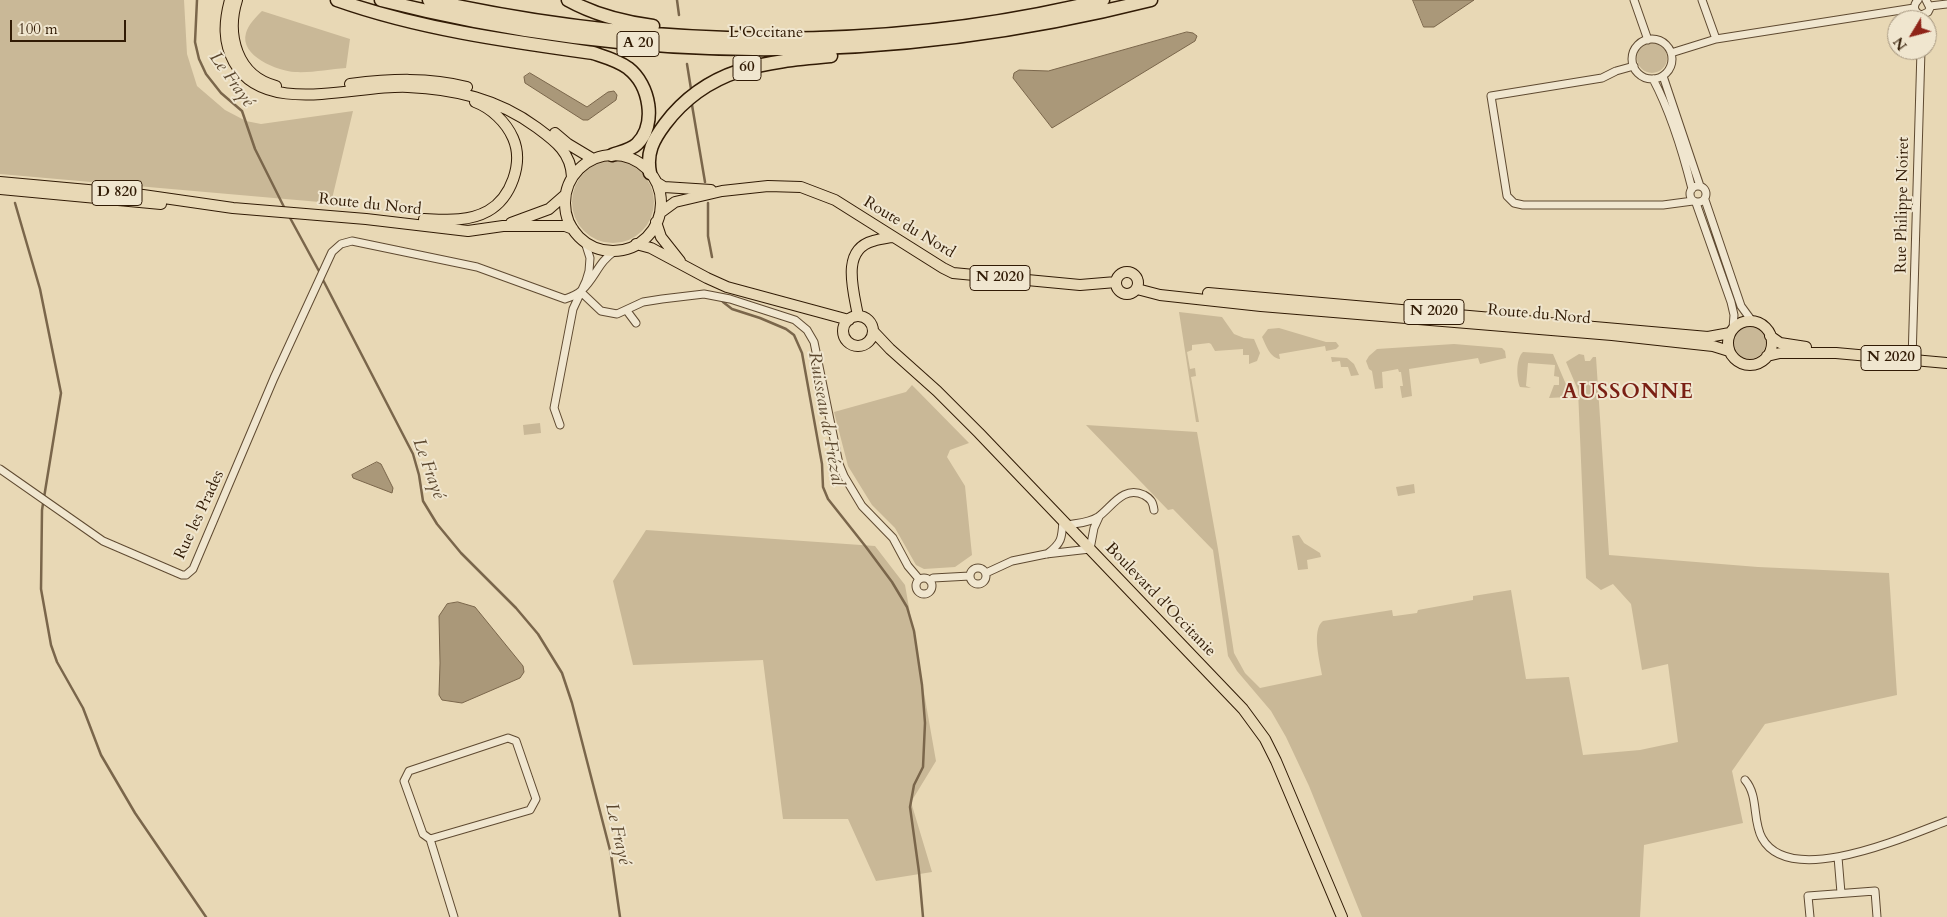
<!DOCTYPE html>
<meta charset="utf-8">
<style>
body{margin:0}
#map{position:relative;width:1947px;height:917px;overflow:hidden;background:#e8d8b5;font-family:Cardo,serif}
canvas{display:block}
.north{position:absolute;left:1887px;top:10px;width:50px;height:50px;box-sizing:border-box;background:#f0e6cf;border:1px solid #a4957e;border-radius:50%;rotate:233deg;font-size:14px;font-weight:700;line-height:20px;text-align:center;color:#311b05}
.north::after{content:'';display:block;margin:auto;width:18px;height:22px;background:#8f2418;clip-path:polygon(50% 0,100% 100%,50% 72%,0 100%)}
.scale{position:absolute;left:10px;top:20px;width:116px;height:22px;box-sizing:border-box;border:2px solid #311b05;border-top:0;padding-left:6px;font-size:15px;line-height:18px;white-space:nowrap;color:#311b05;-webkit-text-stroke:4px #f0e6cf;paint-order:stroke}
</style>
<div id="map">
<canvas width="1947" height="917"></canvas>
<div class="north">N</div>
<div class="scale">100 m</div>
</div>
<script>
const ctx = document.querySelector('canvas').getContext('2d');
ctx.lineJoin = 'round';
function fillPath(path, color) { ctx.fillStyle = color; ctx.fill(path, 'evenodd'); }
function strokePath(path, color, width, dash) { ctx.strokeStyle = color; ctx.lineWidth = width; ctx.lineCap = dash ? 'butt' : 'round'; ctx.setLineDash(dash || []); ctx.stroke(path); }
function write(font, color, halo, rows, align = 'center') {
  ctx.font = font + ' Cardo,serif'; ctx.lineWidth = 4; ctx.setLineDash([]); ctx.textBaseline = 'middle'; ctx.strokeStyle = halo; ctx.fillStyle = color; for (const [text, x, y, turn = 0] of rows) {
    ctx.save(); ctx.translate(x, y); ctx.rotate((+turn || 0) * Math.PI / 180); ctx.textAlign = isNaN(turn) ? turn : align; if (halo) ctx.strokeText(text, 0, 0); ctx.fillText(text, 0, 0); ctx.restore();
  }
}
fillPath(new Path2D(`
 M 0,0 L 184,0 L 187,54 L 197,86 L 225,110 L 246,121 L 261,124 L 353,111 L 331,203 L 0,174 Z
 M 262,11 L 350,39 L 346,68 C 330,69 312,73 295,72 C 278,71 239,56 246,33 C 248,25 256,17 262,11 Z
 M1637 58a15 15 0 1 1 30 0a15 15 0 1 1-30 0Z
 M572 202a41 41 0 1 1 82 0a41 41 0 1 1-82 0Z
 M 1179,312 L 1222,317 L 1234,334 L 1244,338 L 1254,339 L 1260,353 L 1257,361 L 1249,364 L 1249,355 L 1243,355 L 1243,349 L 1215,351 L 1211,344 L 1209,343 L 1192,345 L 1192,350 L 1187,352 L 1190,369 L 1195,368 L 1196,376 L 1191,377 L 1199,422 L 1196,422 Z
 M1732 342a17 17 0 1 1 34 0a17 17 0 1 1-34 0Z
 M 1279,328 L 1326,342 L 1336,342 L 1339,346 L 1336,349 L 1326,351 L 1325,346 L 1279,354 L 1280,359 C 1270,358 1266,345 1262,337 L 1268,329 Z
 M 1454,344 L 1502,348 L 1505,351 L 1506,358 L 1480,364 L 1478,358 L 1409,369 L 1412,396 L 1402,398 L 1400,386 L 1403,386 L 1401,372 L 1399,372 L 1398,369 L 1382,372 L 1383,388 L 1375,389 L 1372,371 L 1369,369 L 1366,361 L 1369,356 L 1377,349 Z
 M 1523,352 L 1553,354 L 1568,389 L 1567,397 L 1549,398 L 1554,385 L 1559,385 L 1559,377 L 1554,376 L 1555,365 L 1528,363 L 1526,386 L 1531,388 L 1520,387 C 1516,378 1516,358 1523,352 Z
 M 1579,354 L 1584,355 L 1585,361 L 1590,361 L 1593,357 L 1596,357 L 1609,555 L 1758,567 L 1889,573 L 1897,695 L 1765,724 L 1732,771 L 1743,823 L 1644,845 L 1640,917 L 1362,917 L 1309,786 L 1286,737 L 1271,711 L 1237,671 L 1228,656 L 1213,550 L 1173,509 L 1168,510 L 1086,425 L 1197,432 L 1218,549 L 1234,653 L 1245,673 L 1260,688 L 1322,675 C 1320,662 1311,630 1323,621 L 1392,610 L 1393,616 L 1395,616 L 1417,613 L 1418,610 L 1473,600 L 1473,596 L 1511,590 L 1526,679 L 1569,677 L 1583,755 L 1640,750 L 1678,742 L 1668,664 L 1642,670 L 1631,604 L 1613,584 L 1601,590 L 1586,578 L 1578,390 L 1566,362 Z
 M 1331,357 L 1347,358 L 1354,364 L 1359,375 L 1351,376 L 1348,367 L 1341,367 L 1340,361 L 1332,362 Z
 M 912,385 L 969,443 L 950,450 L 947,457 L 965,486 L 972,555 L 955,567 L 924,569 L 916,565 L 895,528 L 872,505 L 848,466 L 834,412 L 906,392 Z
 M 540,423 L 541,433 L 524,435 L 523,425 Z
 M 1414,484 L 1415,493 L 1398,496 L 1396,487 Z
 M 646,530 L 875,546 L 905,585 L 936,761 L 911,802 L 932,872 L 876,881 L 848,819 L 783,819 L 763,660 L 633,665 L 613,581 Z
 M 1299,535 L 1304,543 L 1320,553 L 1321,557 L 1307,560 L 1308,569 L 1298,570 L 1292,536 Z`), '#c9b897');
const water = new Path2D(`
 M 1413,0 L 1474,0 L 1434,27 L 1424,27 Z
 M 1187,32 L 1193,33 L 1197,36 L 1195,41 L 1052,128 L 1013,78 L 1014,73 L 1019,70 L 1048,71 Z
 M 530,73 L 587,107 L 608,92 L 614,91 L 617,95 L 616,100 L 588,120 L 583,120 L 525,83 L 524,77 Z
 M 377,462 L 381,464 L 393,488 L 392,493 L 353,478 L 352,475 Z
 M 458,602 L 475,607 L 523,666 L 524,672 L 520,678 L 462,703 L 442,700 L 439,695 L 440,663 L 439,616 L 447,604 Z`);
fillPath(water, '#aa9879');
strokePath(water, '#7a664b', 1);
strokePath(new Path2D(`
 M 197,0 L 195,42 L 199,59 L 206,74 L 221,93 L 242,111 L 255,149 L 285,209
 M 677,0 L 679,15
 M 687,64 L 691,89
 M 692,105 L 705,182
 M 15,203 L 40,289 L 61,393 L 42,510 L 41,589 L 51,645 L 57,662 L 83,708 L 101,755 L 135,813 L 206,917
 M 708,203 L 708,236 L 712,257
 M 289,216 L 320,273
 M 322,278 L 413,454 L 419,475 L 423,501 L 437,524 L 461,553 L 516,608 L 538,634 L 562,673 L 572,703 L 611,854 L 620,917
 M 723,302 L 732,309 L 760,318 L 786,329 L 794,335 L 802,353 L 822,464 L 823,487 L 828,499 L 866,547 L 892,582 L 907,607 L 914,631 L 922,685 L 925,723 L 923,767 L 914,785 L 910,807 L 919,872 L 923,917`), '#7a664b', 2.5);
const street = new Path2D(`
 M 1634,0 L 1648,40
 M 1702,0 L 1716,39
 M 1918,0 C 1912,6 1914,13 1922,15 L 1928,12 L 1930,8 L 1926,0
 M 1930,6 L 1947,4
 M1632 59a20 20 0 1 1 40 0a20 20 0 1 1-40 0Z
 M 1671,53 L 1716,39 L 1914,8
 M 1634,66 L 1616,71 L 1602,78 L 1491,96 L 1507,196 L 1514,203 L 1523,205 L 1663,205 L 1693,201
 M 1663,76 L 1700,186
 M 1653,79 C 1670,111 1683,153 1692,189
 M1690 194a8 8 0 1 1 16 0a8 8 0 1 1-16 0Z
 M 1705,200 L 1741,306 L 1752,321
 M 1696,203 L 1731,302 L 1734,315 L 1733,328
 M 581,292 L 601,311 L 617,314 L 643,302 L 662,299 L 704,294 L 730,299 L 795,320 L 807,330 L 814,342 L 839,464 L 844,476 L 862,506 L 893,538 L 908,566 L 919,579
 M 627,311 L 636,323
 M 1912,360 L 1921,50
 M 560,425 L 554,408 L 573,309 L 586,281 L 589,271 L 590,258 L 585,242
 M 0,469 L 103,541 L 182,575 L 186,575 L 193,569 L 274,378 L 332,252 L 341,244 L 352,241 L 477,267 L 565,299 C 571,297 578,294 582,290 C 596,277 598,262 615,251
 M 1067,525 C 1078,523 1089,523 1098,517 C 1112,507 1123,485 1144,495 C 1151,499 1153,502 1154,510
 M 1047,554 C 1062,543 1062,538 1063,520
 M970 576a8 8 0 1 1 16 0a8 8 0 1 1-16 0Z
 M 986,573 L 1012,561 L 1046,554 L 1090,549 L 1094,528 L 1099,517
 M916 586a8 8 0 1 1 16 0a8 8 0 1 1-16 0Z
 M 930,581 L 933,578 L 970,576
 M 1745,780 C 1759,796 1752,820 1762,838 C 1790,889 1907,836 1947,821
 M 430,839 L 530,810 L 536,799 L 516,741 L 508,738 L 409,771 L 404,781 L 423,834 L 430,839 L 454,917
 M 1838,857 L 1841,893
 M 1810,917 L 1808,896 L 1875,891 L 1877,917`);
const primary = new Path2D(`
 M 230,0 C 224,22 223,42 234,62 C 265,118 357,84 408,87 C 455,89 498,99 536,127 C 555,141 571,152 572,177
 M 237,0 C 226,35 237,76 276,86
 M 350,84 C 390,79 429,77 467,87
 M 555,133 L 568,144 L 593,159
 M565 203a48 48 0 1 1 96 0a48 48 0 1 1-96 0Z
 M 0,182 L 143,195 L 233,208 L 366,219 L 468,231 L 503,226 L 565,226 L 573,229
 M 656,182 L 664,187 L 711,190
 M 0,189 L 161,204
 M 660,213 L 675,202 L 722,191 L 768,186 L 801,187 L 835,200 L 943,268 L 953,273 L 1080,285 L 1116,282
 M 424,219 C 446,220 468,222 488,211 C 511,198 524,163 513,138 C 506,122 491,108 475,102
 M 656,222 L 661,237 L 680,261
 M 511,223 L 549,209 L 565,195
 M 636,244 L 651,248 L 707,278 L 727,287 L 849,320
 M1116 283a11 11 0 1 1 22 0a11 11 0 1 1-22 0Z
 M 1137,289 L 1160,295 L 1261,306 L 1612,335 L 1713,346 L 1729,351
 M 1208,293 L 1708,337 L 1730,333
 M 858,316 C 854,292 840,250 873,241 C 879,239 886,238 892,237
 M843 331a15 15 0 1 1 30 0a15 15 0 1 1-30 0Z
 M1728 343a22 22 0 1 1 44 0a22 22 0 1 1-44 0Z
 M 873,331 L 890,349 L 937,391 L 979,433 L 1243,709 L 1265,739 L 1276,761 L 1342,917
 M 1770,336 L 1780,343 L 1806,347
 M 1767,356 L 1780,353 L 1836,353 L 1947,363`);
const highway = new Path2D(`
 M 337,0 C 419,29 507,41 593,53 C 605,57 617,60 628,68 C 650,85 657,124 637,144 C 631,150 620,152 612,155
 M 381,0 C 637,66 894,65 1151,0
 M 429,0 C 647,49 885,54 1103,0
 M 568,0 C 595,15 623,22 653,26
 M 650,173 C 646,153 653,140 665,124 C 708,67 765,62 831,56`);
strokePath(street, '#5f4a31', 9);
strokePath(primary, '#311b05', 12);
strokePath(highway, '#311b05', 15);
strokePath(street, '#f0e6cf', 7);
strokePath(primary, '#e8d8b5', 10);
strokePath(highway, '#e8d8b5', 12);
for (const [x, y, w] of [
 [638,44,42],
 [747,68,28],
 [117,193,50],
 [1000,278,60],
 [1434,312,60],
 [1891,358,60]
]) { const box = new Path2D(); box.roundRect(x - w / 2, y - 12.5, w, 25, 4); ctx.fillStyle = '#f0e6cf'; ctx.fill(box); strokePath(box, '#311b05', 1); }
write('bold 15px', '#311b05', null, [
 ["A 20",638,44],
 ["60",747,68],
 ["D 820",117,193],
 ["N 2020",1000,278],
 ["N 2020",1434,312],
 ["N 2020",1891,358]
]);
write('16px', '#311b05', '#f0e6cf', [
 ["L'Occitane",766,33],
 ["Route du Nord",370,205,6],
 ["Rue Philippe Noiret",1903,205,-89],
 ["Route du Nord",909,228,31],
 ["Route du Nord",1539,315,5],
 ["Rue les Prades",200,515,-65],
 ["Boulevard d'Occitanie",1160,600,46]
]);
write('italic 18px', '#5b472e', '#f0e6cf', [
 ["Le Frayé",231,80,54],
 ["Ruisseau de Frézal",825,419,80],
 ["Le Frayé",428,469,70],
 ["Le Frayé",617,834,77]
]);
ctx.letterSpacing = '1px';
write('bold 21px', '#7a1f14', '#f0e6cf', [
 ["AUSSONNE",1628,393]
]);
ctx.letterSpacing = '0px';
</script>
